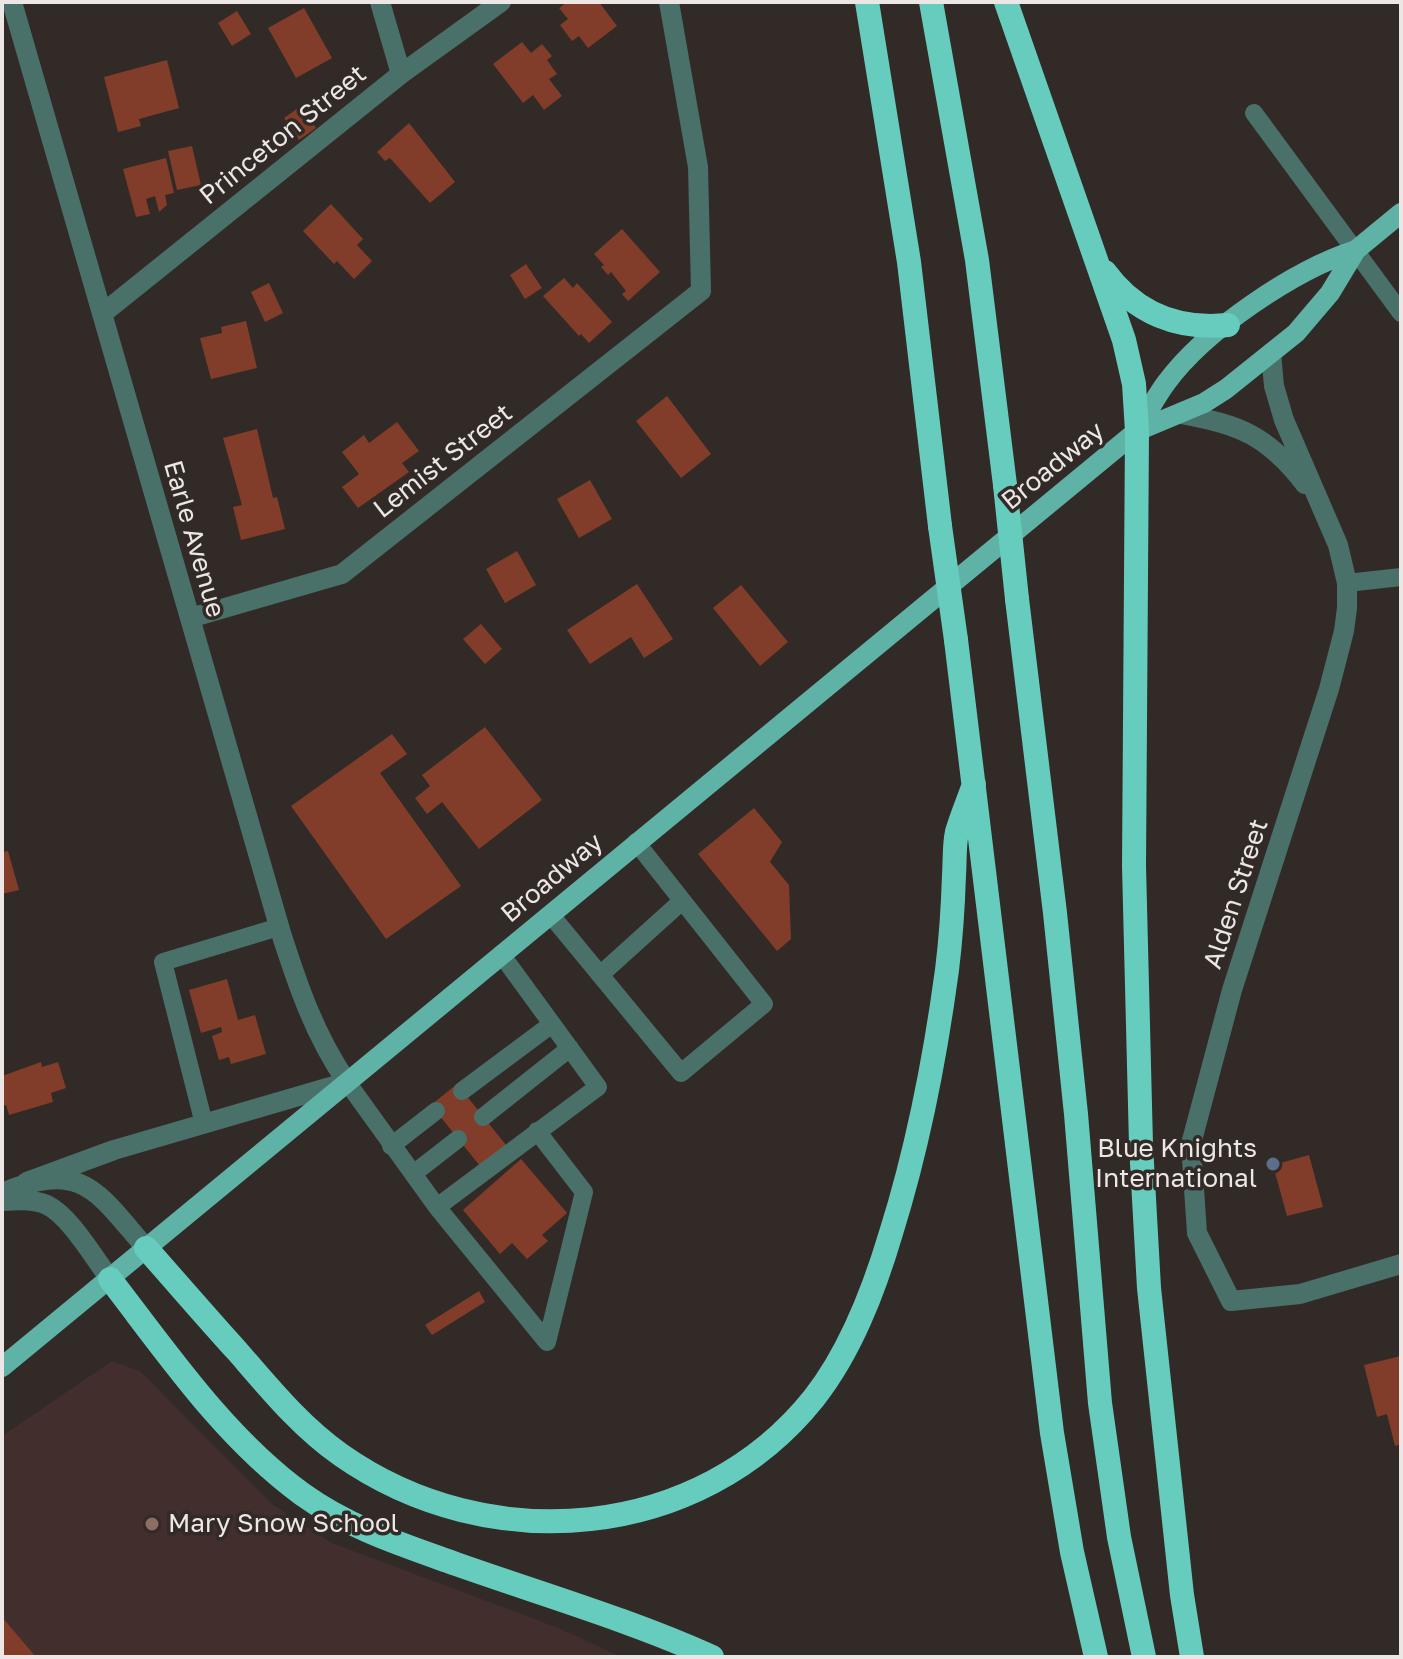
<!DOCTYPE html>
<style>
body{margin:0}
#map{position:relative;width:1403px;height:1659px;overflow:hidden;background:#322a26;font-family:"Golos Text",sans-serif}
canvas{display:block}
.frame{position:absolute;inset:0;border:4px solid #ece6e4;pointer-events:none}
</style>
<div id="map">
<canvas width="1403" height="1659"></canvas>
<div class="frame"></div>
</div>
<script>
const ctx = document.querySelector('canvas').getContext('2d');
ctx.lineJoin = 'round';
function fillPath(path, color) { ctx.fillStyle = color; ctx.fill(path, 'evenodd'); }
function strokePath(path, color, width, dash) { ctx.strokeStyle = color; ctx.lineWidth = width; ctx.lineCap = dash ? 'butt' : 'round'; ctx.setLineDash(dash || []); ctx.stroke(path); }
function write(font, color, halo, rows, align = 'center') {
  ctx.font = font + ' "Golos Text",sans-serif'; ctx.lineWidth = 7; ctx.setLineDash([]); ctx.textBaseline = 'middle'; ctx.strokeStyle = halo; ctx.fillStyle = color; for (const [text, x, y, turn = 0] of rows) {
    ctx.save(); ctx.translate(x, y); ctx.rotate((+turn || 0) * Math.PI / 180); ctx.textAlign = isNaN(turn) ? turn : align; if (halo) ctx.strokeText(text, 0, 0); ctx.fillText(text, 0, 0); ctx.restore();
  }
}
fillPath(new Path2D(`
 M 112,1361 L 140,1371 L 273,1505 L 332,1543 L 561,1629 L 621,1657 L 2,1657 L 2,1436 Z`), '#422e2c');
fillPath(new Path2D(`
 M 567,2 L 599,2 L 617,26 L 588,48 L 579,36 L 572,41 L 560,25 L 568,19 L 559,8 Z
 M 304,8 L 332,58 L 296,78 L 268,28 Z
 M 237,11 L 251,34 L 232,46 L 218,23 Z
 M 522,42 L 531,53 L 542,44 L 552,56 L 547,60 L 557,74 L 549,79 L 562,96 L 544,110 L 533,95 L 523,103 L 493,64 Z
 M 167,60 L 179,108 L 139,119 L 141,126 L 118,132 L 104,77 Z
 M 301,106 L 316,128 L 299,140 L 284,118 Z
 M 409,123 L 455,182 L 430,203 L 390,158 L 385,161 L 377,152 Z
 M 192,146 L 201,185 L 177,190 L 168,151 Z
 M 166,158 L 174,193 L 165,195 L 167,205 L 159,212 L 155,196 L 146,199 L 150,214 L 136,217 L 123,169 Z
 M 331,204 L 363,239 L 357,245 L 372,261 L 354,279 L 337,261 L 334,264 L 303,231 Z
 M 622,229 L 660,272 L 628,301 L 622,294 L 626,291 L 611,272 L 608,275 L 601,267 L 604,265 L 594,254 Z
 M 526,264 L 542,288 L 525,299 L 510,275 Z
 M 564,278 L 573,288 L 577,283 L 612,322 L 589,343 L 581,334 L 579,336 L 543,296 Z
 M 269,283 L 283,313 L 265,322 L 251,292 Z
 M 246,321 L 257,368 L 211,379 L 200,338 L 222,333 L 221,327 Z
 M 667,396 L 711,454 L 681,478 L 636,421 Z
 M 397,422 L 419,451 L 402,463 L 409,472 L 358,508 L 342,487 L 359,474 L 342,452 L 364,435 L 369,443 Z
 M 257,429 L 273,498 L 277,497 L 285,529 L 241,540 L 233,507 L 242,505 L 223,438 Z
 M 590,480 L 612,519 L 579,538 L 557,499 Z
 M 517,551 L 536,585 L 505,603 L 486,569 Z
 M 637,584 L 673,639 L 644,658 L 631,637 L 590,664 L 567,630 Z
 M 741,585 L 788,642 L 760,666 L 713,608 Z
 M 481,624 L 502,649 L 485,664 L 463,639 Z
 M 485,727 L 542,800 L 479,849 L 442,802 L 427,814 L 415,798 L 430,786 L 422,775 Z
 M 392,734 L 407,754 L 380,773 L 461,886 L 386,939 L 291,806 Z
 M 754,808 L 782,842 L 770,862 L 789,885 L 791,939 L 777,951 L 698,854 Z
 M 8,851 L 19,890 L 2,894 L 2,852 Z
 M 227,979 L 238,1020 L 255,1015 L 266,1054 L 231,1064 L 229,1057 L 219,1060 L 212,1036 L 222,1032 L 221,1027 L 201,1033 L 189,990 Z
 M 41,1062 L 42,1067 L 58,1062 L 66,1088 L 51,1093 L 53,1102 L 9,1115 L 6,1105 L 2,1106 L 2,1076 Z
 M 457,1084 L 506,1145 L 480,1166 L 431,1105 Z
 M 1309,1155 L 1323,1207 L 1287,1216 L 1273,1165 Z
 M 521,1159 L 567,1213 L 542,1235 L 548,1241 L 527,1259 L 512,1243 L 500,1254 L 463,1210 Z
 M 479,1291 L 485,1302 L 432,1335 L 425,1325 Z
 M 1401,1356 L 1401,1444 L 1395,1446 L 1387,1414 L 1377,1417 L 1364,1365 Z
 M 2,1617 L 36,1657 L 2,1657 Z`), '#813d29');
strokePath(new Path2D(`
 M 1254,113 L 1401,313
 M 1347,583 L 1401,577
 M 550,914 L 681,1073 L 764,1004 L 636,842
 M 600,975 L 682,901
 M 347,1082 L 437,1207 L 598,1087 L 501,954
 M 462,1091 L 552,1024
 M 483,1117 L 570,1048
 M 204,1124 L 163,962 L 279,927
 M 391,1146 L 436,1111
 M 413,1174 L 458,1139
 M 437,1207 L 547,1342 L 584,1192 L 537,1131`), '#497069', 18);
strokePath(new Path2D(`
 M 12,2 L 281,933 C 298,986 315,1036 347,1082
 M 380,2 L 401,74
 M 102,314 L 401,74 L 501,2
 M 1271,353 L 1274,386 L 1284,420 L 1338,545 L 1347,583 L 1347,608 L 1344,631 L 1329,689 L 1232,990 L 1191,1144 L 1197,1233 L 1231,1301 L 1300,1294 L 1401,1264
 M 1181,414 C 1240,425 1267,435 1305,484
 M 190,618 L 342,574 L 701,291 L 698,167 L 669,2`), '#497069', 20);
strokePath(new Path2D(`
 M 27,1182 L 114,1150 L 347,1082
 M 2,1193 C 83,1159 97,1192 146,1248
 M 2,1201 C 17,1200 33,1199 47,1205 C 70,1216 94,1258 110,1279`), '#497069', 20);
strokePath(new Path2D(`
 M 1137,431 C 1146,415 1155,398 1166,383 C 1205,330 1294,270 1356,250
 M 2,1367 L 1137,431 L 1204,403 L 1226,389 L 1296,333 L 1330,293 L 1356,250 L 1401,213`), '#5fb3a6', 20);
strokePath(new Path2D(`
 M 867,2 L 909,262 L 940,526
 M 931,2 L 977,260 L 1005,485
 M 1006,2 L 1124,340 L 1134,384 L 1137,431 L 1134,866 L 1141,1145 L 1149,1288 L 1182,1595 L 1192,1657
 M 1105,272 C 1135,313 1178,330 1228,325
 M 1017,599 L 1055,913 L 1076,1114 L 1100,1403 L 1119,1537 L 1144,1657
 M 956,640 L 1052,1433 L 1072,1552 L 1096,1657
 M 146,1248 C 177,1283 207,1318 238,1352 C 270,1389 301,1427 341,1455 C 489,1559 700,1541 814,1398 C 851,1351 874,1290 891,1233 C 918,1147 935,1059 947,970 C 951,938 953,907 954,875 C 955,861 954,845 957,832 C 962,815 969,799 974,784
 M 110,1279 C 168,1354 224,1437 302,1494 C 349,1528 403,1545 456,1564 C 541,1594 630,1620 712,1657`), '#66cdbe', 24);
strokePath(new Path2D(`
 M 1005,485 L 1017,599
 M 940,526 L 956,640`), '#66cdbe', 24);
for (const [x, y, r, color] of [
 [1273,1164,8,"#5c6f8a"],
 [152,1524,8,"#8d6e63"]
]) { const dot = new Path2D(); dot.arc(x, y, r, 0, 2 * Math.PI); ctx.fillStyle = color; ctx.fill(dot); strokePath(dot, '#322a26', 3); }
write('26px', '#ece6e4', '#322a26', [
 ["Princeton Street",283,135,-39],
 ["Lemist Street",443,461,-38],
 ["Broadway",1053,466,-39],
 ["Earle Avenue",194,539,74],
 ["Broadway",552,878,-40],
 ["Alden Street",1236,894,-72]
]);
write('26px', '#ece6e4', '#322a26', [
 ["Blue Knights",1257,1149],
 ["International",1257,1179],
 ["Mary Snow School",168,1524,"left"]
], 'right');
</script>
